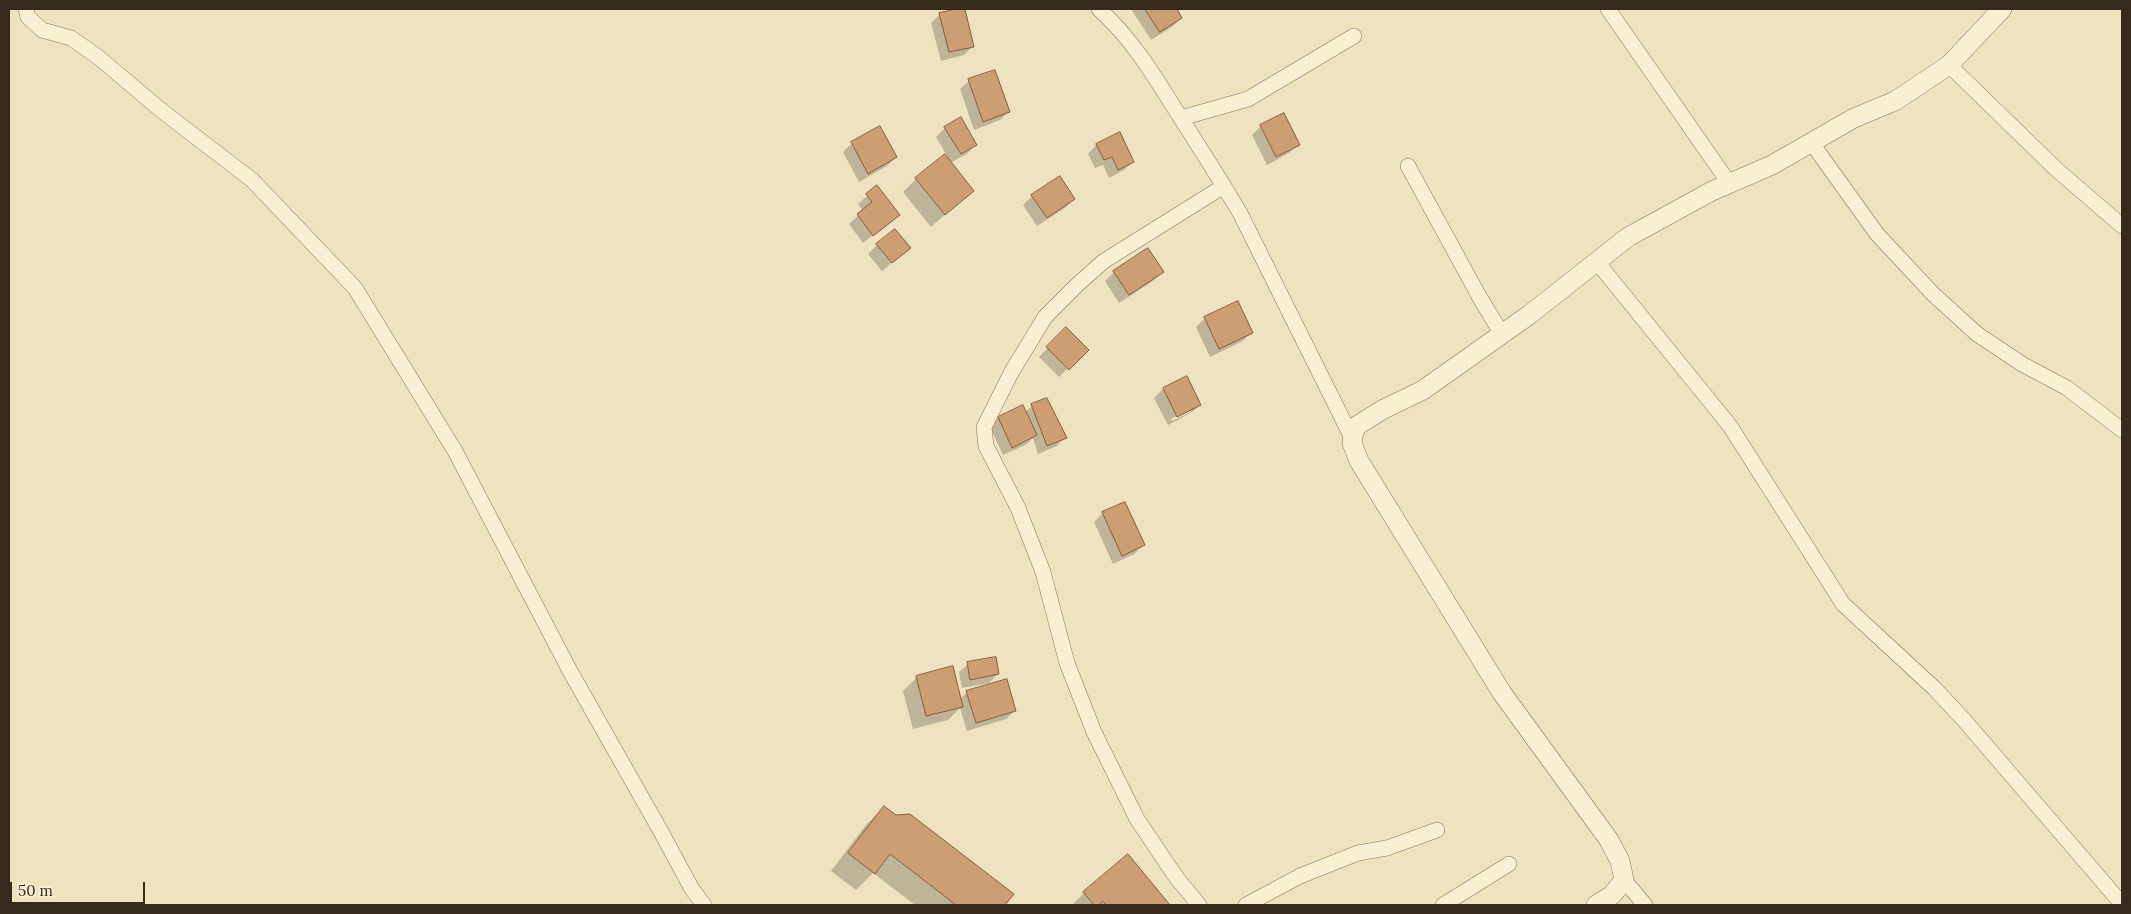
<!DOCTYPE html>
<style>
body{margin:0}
#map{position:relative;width:2131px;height:914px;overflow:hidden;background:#eee2bf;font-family:Lora,serif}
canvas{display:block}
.frame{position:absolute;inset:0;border:10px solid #372a1c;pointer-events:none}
.scale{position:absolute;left:10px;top:882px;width:135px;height:22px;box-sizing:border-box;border:2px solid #372a1c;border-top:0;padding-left:6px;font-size:15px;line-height:18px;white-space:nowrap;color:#372a1c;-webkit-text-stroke:4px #f6eccf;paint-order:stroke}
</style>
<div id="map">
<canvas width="2131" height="914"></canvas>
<div class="frame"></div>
<div class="scale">50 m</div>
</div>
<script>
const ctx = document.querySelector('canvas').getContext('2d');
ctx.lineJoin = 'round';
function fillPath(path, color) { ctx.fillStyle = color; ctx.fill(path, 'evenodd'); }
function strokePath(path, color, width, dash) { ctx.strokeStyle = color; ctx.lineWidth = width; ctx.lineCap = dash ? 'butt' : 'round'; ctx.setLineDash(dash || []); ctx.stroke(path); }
fillPath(new Path2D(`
 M 963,9 L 973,46 L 964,55 L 941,61 L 931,23 L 940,14 Z
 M 1131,9 L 1175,9 L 1181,18 L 1172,27 L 1151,40 Z
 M 969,81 L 1008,112 L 1000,120 L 974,130 L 960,89 Z
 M 1261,126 L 1298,144 L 1289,153 L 1267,165 L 1252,135 Z
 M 945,128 L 975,145 L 967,154 L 950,163 L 973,190 L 931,227 L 903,192 L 916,179 L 949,159 L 936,137 Z
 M 1119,134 L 1133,162 L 1124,170 L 1109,178 L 1103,165 L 1095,168 L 1088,154 L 1096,145 Z
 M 852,143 L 896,157 L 887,166 L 859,182 L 843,152 Z
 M 877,187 L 898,215 L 863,243 L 849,224 L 863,211 L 858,204 Z
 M 1032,196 L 1074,199 L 1065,208 L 1037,226 L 1023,205 Z
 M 877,245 L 909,248 L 882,271 L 868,254 Z
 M 1114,272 L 1162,272 L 1153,281 L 1119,303 L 1105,281 Z
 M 1205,318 L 1251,332 L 1243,341 L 1210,357 L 1196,327 Z
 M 1066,329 L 1087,350 L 1059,377 L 1039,357 Z
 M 1186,377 L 1200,405 L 1191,413 L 1168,425 L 1154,398 L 1163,389 ZM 1191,409 L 1191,412 L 1172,421 L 1171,419 Z
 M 1032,406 L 1065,437 L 1057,446 L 1038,454 L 1033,438 L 1027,444 L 1003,455 L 990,427 L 998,418 L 1022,407 L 1025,412 Z
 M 1103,513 L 1143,545 L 1134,554 L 1113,564 L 1094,522 Z
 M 968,664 L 998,674 L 989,683 L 962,688 L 959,672 Z
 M 917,677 L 960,699 L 967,692 L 1015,710 L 1006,719 L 967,731 L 960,708 L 948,720 L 913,729 L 903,691 Z
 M 884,807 L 1012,894 L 1004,905 L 915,905 L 873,873 L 856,890 L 831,871 L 866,825 Z
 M 1128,856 L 1168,905 L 1072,905 L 1084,893 Z`), '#0003');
const building = new Path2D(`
 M 957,9 L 965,9 L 974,47 L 949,52 L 939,13 Z
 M 1145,9 L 1177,9 L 1182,18 L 1160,32 Z
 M 995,70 L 1010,112 L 983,122 L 968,79 Z
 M 1284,113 L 1300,145 L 1276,157 L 1260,125 Z
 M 961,117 L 977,145 L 961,154 L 944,127 Z
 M 880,126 L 897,157 L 868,174 L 851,142 Z
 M 1120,132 L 1134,162 L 1118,170 L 1112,157 L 1104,160 L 1096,144 Z
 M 945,154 L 974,191 L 945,215 L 915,178 Z
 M 1060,176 L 1075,199 L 1047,218 L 1031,195 Z
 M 877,185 L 900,215 L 873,236 L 857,214 L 872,202 L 866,194 Z
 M 895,229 L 911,248 L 892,263 L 876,244 Z
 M 1148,248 L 1164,272 L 1129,295 L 1113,271 Z
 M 1238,301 L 1253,333 L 1219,349 L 1204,317 Z
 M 1066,327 L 1089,350 L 1069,370 L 1046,347 Z
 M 1187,376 L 1201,405 L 1177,417 L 1163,388 Z
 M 1047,398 L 1067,438 L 1047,446 L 1031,404 Z
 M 1023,405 L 1037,435 L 1012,448 L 998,417 Z
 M 1125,502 L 1145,545 L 1122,556 L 1102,512 Z
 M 996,657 L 999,674 L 970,680 L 967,662 Z
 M 953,666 L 963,707 L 926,716 L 916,676 Z
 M 1007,679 L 1016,711 L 976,723 L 966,691 Z
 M 884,806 L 896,815 L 910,814 L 1014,894 L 1005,905 L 956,905 L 890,854 L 875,874 L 848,853 Z
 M 1128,854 L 1170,905 L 1106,905 L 1102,901 L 1100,905 L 1094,905 L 1083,892 Z`);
fillPath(building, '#cd9d74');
strokePath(building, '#875d3d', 1);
const minor = new Path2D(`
 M 26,9 L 28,17 L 42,30 L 71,38 L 98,57 L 162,111 L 252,180 L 355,288 L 455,451 L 570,671 L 660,830 L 692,889 L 704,905
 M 1099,9 C 1131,38 1152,72 1175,109 C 1197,143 1219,178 1240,213 L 1352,438
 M 1608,9 L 1729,183
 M 1949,65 L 2056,169 L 2122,226
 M 1181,118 L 1248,99 L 1354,36
 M 1811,142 L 1877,234 L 1933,294 L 1977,334 L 2022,364 L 2067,388 L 2122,430
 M 1408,166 L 1480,298 L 1502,334
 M 1597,262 L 1730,426 L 1843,604 L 1934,688 L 1964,720 L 2122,904
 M 1624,880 L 1645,905
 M 1199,905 L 1176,877 L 1137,819 L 1094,732 L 1067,663 L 1043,572 L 1018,508 L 986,446 L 984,427 L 1011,373 L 1045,317 L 1078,284 L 1104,261 L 1224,186
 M 1246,905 L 1300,876 L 1358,853 L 1387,848 L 1437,830
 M 1443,905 L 1509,864`);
const tertiary = new Path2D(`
 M 1596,905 L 1612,895 L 1624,880 L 1620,861 L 1609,840 L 1502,693 L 1359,461 L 1352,443 L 1354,431 L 1358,425 L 1382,410 L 1423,390 L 1529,315 L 1628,237 L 1712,191 L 1772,165 L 1854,118 L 1895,101 L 1949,65 L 2002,9`);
strokePath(minor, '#877357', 16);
strokePath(tertiary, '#877357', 20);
strokePath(minor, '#f9efd3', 15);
strokePath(tertiary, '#f9efd3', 19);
</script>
